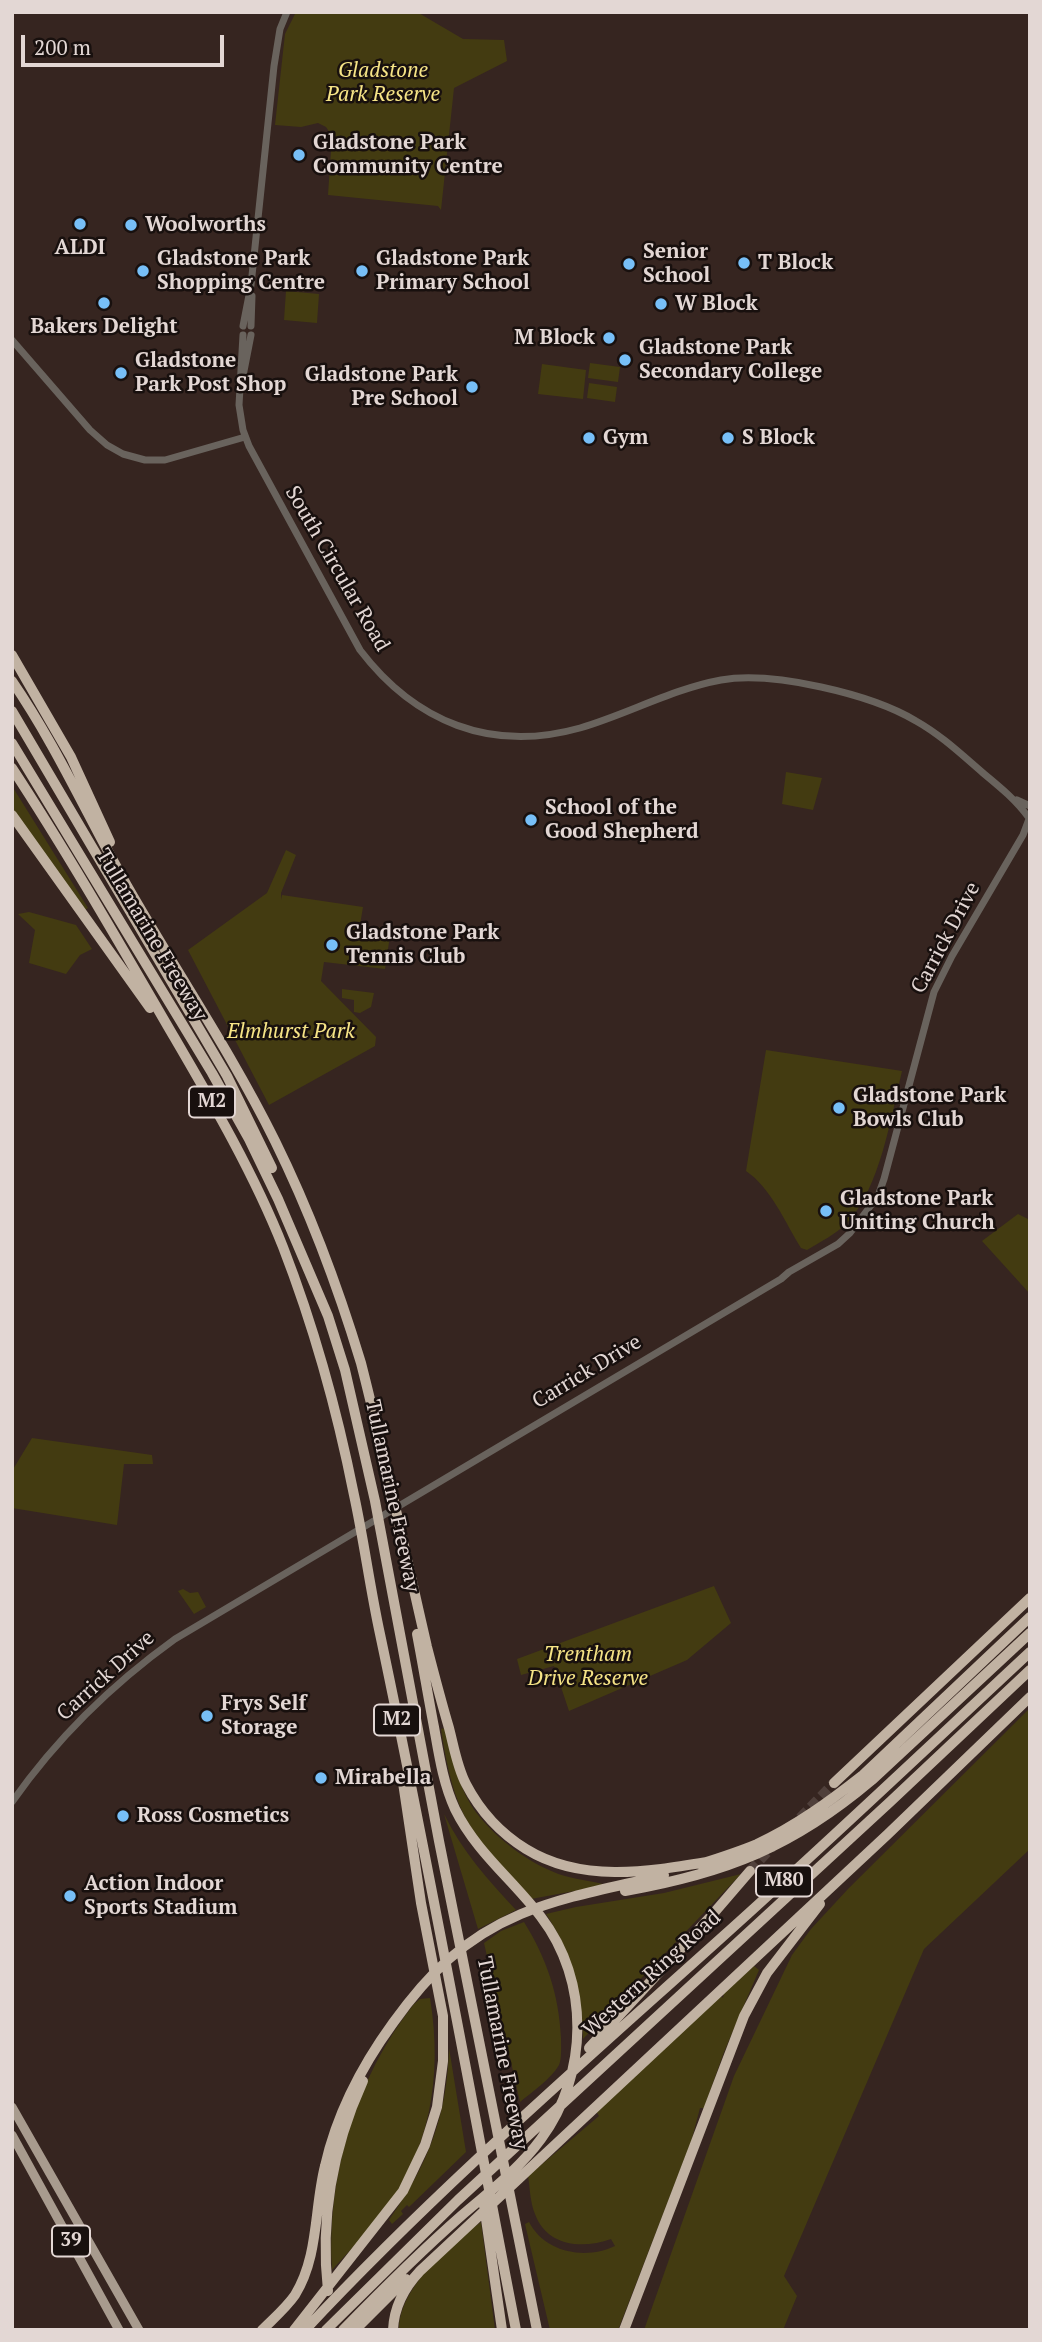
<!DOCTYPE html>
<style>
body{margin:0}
#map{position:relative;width:1042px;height:2342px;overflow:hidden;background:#362520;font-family:"PT Serif",serif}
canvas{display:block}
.frame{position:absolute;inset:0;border:14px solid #e3d7d4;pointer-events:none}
.scale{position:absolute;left:21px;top:35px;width:203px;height:32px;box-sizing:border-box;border:4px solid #e3d7d4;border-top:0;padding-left:9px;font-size:21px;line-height:24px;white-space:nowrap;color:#e3d7d4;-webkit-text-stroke:5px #18100e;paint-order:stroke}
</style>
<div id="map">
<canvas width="1042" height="2342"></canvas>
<div class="frame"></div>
<div class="scale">200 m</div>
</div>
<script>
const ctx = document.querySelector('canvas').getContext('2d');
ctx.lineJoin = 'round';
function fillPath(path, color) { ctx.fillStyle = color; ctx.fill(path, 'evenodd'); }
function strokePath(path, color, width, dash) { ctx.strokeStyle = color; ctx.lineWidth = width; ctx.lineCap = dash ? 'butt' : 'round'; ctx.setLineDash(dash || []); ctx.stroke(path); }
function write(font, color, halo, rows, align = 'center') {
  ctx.font = font + ' "PT Serif",serif'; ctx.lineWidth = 5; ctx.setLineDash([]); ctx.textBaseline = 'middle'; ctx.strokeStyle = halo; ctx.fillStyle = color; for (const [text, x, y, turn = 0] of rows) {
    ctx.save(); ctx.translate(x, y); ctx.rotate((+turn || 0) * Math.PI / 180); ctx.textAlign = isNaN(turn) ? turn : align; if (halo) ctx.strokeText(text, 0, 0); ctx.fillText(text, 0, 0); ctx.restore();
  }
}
fillPath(new Path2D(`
 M 296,12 L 417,12 L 463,39 L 504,40 L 507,61 L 454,88 L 441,210 L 438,206 L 328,195 L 332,136 L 326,127 L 318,123 L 301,127 L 275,125 L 285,34 Z
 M 286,291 L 319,294 L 317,323 L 284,320 Z
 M 590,363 L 620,367 L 618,382 L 588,378 Z
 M 542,364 L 586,370 L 583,399 L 538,394 Z
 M 589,383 L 617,387 L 615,402 L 587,398 Z
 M 786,772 L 822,778 L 813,810 L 782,804 Z
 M 12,786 L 88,908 L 83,911 L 12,809 Z
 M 286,850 L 296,855 L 281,893 L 281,900 L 282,895 L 363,907 L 360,925 L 391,929 L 385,969 L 324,962 L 321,981 L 376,1037 L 375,1046 L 269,1105 L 188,950 L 267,893 Z
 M 29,912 L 76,925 L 92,949 L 80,955 L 66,974 L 29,963 L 35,930 L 18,914 Z
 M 342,989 L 374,993 L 371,1007 L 360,1013 L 354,1012 L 354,1000 L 342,998 Z
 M 766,1050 L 902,1071 C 891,1117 880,1188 847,1223 C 836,1234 820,1242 807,1250 L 801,1248 C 785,1222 771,1188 746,1171 Z
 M 1018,1214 L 1030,1220 L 1030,1294 L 982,1241 Z
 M 32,1438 L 152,1455 L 153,1464 L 124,1464 L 117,1525 L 12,1508 L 12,1471 Z
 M 714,1586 L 731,1623 L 687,1660 L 569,1711 L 554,1666 L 521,1675 L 517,1659 Z
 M 183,1589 L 190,1593 L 198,1592 L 206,1607 L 194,1614 L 178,1591 Z
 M 1030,1708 L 1030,1849 L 924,1949 L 784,2276 L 797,2296 L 783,2330 L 644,2330 L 734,2076 L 792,1955 L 811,1929 L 848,1889 Z
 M 445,1728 C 452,1754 457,1782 471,1805 C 490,1835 531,1866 565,1876 C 578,1880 593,1881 607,1885 L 531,1899 C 508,1872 478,1845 463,1813 C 451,1788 445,1756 441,1729 Z
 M 444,1814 C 462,1851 488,1880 516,1910 L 478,1929 Z
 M 741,1874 L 583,2039 C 582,1993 572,1953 546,1914 L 576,1907 L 664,1893 Z
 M 524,1922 C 547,1959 559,1995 561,2038 C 561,2046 562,2058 559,2065 C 551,2079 532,2092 520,2102 L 484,1943 L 501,1931 Z
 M 754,1966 L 759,1970 L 724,2052 L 704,2108 L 700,2108 L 691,2142 L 618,2330 L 550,2330 L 525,2224 L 529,2222 C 545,2253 586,2260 615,2246 L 611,2239 C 583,2249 547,2247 535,2214 C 530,2202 530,2188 528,2176 L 599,2116 L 596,2111 L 721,1996 L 723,1998 L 724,1993 Z
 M 430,1998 C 443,2077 430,2154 379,2218 C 364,2236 347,2253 332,2270 C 326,2177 356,2077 414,2004 L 420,1999 Z
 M 449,2048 L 466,2152 L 409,2207 L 407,2205 L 401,2211 L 403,2214 L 392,2224 L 389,2220 C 428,2164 447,2117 449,2048 Z
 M 481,2222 L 495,2330 L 399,2330 C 399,2288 449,2245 481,2222 Z`), '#433b11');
strokePath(new Path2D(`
 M 800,1818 L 834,1783
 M 750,1871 L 772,1847`), '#50403b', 10, [10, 5]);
strokePath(new Path2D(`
 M 243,326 L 251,285 L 274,66 L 280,29 L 287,12
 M 251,326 L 252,296
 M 243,335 L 239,405 L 243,430 L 249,446 L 360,650 C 415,722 491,753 580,728 C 628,714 672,689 721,680 C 773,671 871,694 916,721 C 941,735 962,755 983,773 C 1000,787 1016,800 1029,818
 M 12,340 L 90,430 L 107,445 L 123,454 L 145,460 L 165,460 L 245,437
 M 243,376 L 251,335
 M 1017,800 L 1030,806
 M 12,1802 C 57,1738 111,1685 175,1639 L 781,1279 L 789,1272 L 838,1244 L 850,1233 L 878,1196 L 884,1179 L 934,992 L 952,956 L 1023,835 L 1029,819`), '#69635d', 7);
strokePath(new Path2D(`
 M 12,2107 L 139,2330
 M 12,2135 L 119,2330`), '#a89b8e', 9);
strokePath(new Path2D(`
 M 12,655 L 71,757 L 110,842
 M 12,681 C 56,745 88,817 126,884 C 175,970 231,1052 275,1141 C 310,1212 338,1287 361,1363 C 385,1457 405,1552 427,1647 C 434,1674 441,1701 449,1728 C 454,1747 457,1767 466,1784 C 480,1811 500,1833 526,1849 C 581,1883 647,1872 707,1862
 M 12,711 L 227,1076 L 272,1168
 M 12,743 L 212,1073 L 249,1139 L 278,1199 L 328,1316 L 345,1370 L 375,1501 L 439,1841 L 537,2330
 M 12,768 C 67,852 117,939 167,1025 C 209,1097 252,1169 283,1247 C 314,1327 337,1410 354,1495 C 364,1541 370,1588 380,1634 C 429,1865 471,2098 516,2330
 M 12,815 L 150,1008
 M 834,1783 L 1030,1598
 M 700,1864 C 719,1858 738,1852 757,1844 C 796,1826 830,1801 863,1775 L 1030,1617
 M 625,1891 C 726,1873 793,1847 872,1780 L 1030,1633
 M 589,2048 L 713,1914 L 750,1871
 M 484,2205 L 502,2330
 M 328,2291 C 320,2219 333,2147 363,2081
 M 262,2330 C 273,2319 286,2308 295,2295 C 319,2256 314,2209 325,2166 C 337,2113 361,2067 393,2023 C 428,1974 464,1938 521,1914 C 567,1895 616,1887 664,1875
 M 294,2330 L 403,2191 L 425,2145 L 437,2107 L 443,2061 L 443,2016 L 421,1903 L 402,1776
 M 305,2330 C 435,2191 579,2066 720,1939 C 825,1845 927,1748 1030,1652
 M 326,2330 L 458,2200 L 891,1801 L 1030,1670
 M 343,2330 C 381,2291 420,2252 461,2216 C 489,2192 519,2169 541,2139 C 589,2074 590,1981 541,1917 C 513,1880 476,1852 455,1809 C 443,1783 439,1755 434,1727 C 428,1696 423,1665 417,1634
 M 355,2330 L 406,2279
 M 393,2330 C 394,2306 404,2288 420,2271 L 888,1834 L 1030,1697
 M 624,2330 L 744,2016 L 767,1973 L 820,1904`), '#c1b2a2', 10);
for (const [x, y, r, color] of [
 [299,155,7,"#77bff7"],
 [80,224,7,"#77bff7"],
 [131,225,7,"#77bff7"],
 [744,263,7,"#77bff7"],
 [629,264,7,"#77bff7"],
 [143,271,7,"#77bff7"],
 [362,271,7,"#77bff7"],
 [104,303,7,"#77bff7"],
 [661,304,7,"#77bff7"],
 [609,338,7,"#77bff7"],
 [625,360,7,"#77bff7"],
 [121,373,7,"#77bff7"],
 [472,387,7,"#77bff7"],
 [589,438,7,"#77bff7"],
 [728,438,7,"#77bff7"],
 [531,820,7,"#77bff7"],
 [332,945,7,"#77bff7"],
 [839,1108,7,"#77bff7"],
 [826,1211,7,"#77bff7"],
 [207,1716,7,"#77bff7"],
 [321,1778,7,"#77bff7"],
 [123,1816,7,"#77bff7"],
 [70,1896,7,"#77bff7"]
]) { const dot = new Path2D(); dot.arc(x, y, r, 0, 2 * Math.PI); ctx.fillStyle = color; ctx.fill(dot); strokePath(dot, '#18100e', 2.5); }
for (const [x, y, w] of [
 [212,1102,46],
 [397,1720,46],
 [784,1881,56],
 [71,2241,38]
]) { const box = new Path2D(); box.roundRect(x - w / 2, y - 15.5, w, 31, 5); ctx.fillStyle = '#18100e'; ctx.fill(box); strokePath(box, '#e3d7d4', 2); }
write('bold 19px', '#e3d7d4', null, [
 ["M2",212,1102],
 ["M2",397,1720],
 ["M80",784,1881],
 ["39",71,2241]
]);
write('italic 21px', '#f6e486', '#18100e', [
 ["Gladstone",383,71],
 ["Park Reserve",383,95],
 ["Elmhurst Park",291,1032],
 ["Trentham",588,1655],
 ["Drive Reserve",588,1679]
]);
write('bold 21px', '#e3d7d4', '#18100e', [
 ["Gladstone Park",313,143],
 ["Community Centre",313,167],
 ["Woolworths",145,225],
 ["ALDI",80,248,"center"],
 ["Senior",643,252],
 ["School",643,276],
 ["Gladstone Park",157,259],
 ["Shopping Centre",157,283],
 ["Gladstone Park",376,259],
 ["Primary School",376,283],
 ["T Block",758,263],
 ["W Block",675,304],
 ["Bakers Delight",104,327,"center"],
 ["M Block",595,338,"right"],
 ["Gladstone Park",639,348],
 ["Secondary College",639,372],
 ["Gladstone",135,361],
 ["Park Post Shop",135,385],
 ["Gladstone Park",458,375,"right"],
 ["Pre School",458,399,"right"],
 ["Gym",603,438],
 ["S Block",742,438],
 ["School of the",545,808],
 ["Good Shepherd",545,832],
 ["Gladstone Park",346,933],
 ["Tennis Club",346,957],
 ["Gladstone Park",853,1096],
 ["Bowls Club",853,1120],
 ["Gladstone Park",840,1199],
 ["Uniting Church",840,1223],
 ["Frys Self",221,1704],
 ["Storage",221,1728],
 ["Mirabella",335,1778],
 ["Ross Cosmetics",137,1816],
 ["Action Indoor",84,1884],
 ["Sports Stadium",84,1908]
], 'left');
write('21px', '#e3d7d4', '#18100e', [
 ["South Circular Road",337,569,60],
 ["Tullamarine Freeway",151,935,59],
 ["Carrick Drive",946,938,-62],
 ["Carrick Drive",587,1372,-31],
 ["Tullamarine Freeway",392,1496,78],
 ["Carrick Drive",106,1676,-42],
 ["Western Ring Road",652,1974,-42],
 ["Tullamarine Freeway",502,2053,79]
]);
</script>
